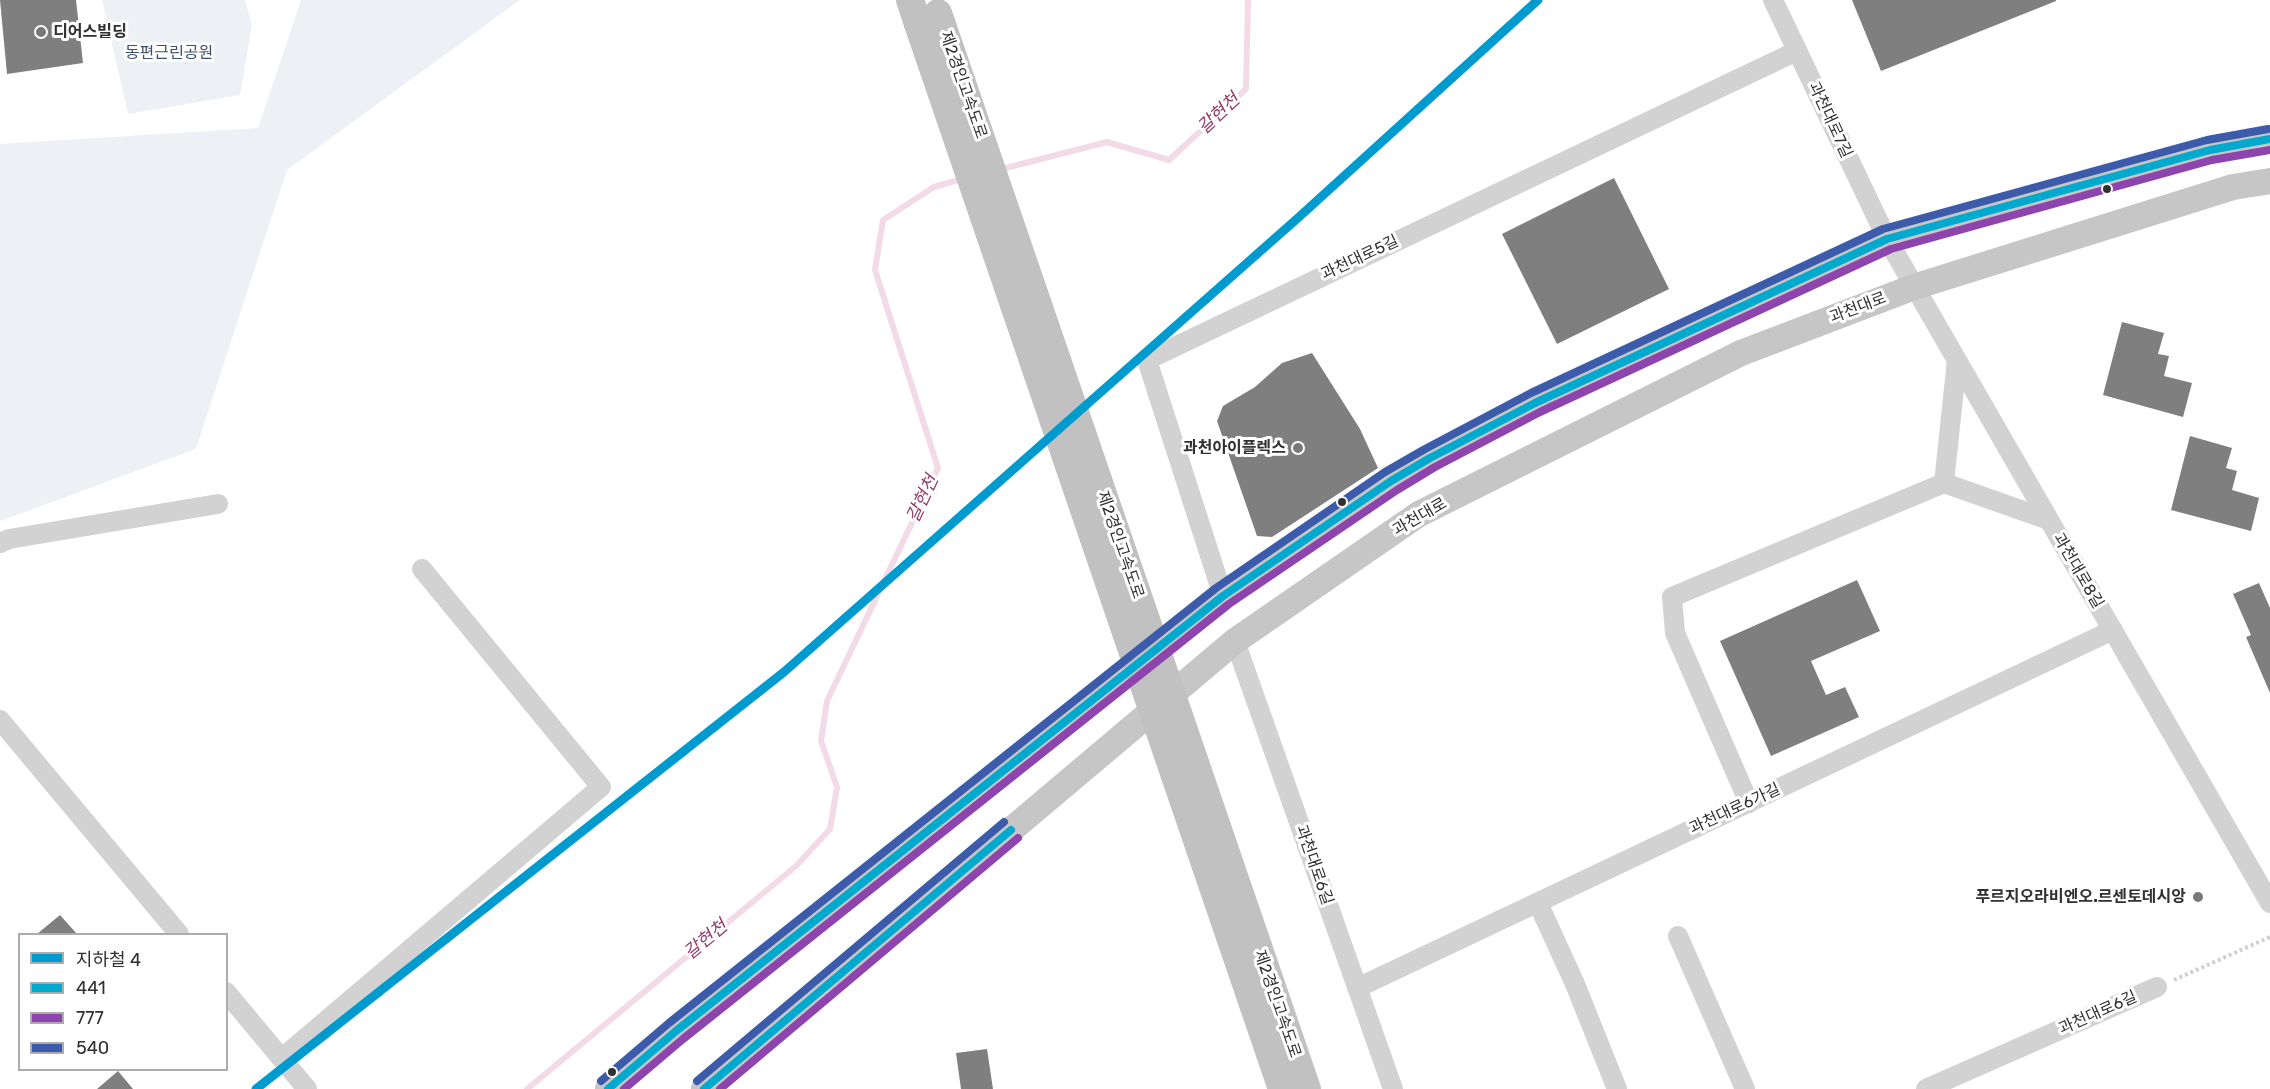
<!DOCTYPE html>
<meta charset="utf-8">
<style>
body{margin:0}
#map{position:relative;width:2270px;height:1089px;overflow:hidden;background:#fff;font-family:Rubik,"Noto Sans KR",sans-serif}
canvas{display:block}
.legend{position:absolute;left:18px;top:933px;width:210px;height:138px;box-sizing:border-box;background:#fff;border:2px solid #acacac;margin:0;padding:8px 10px;list-style:none;font-size:18px;color:#303030}
.legend li{display:flex;align-items:center;gap:12px;height:30px}
.legend b{width:30px;border:2px solid #acacac}
</style>
<div id="map">
<canvas width="2270" height="1089"></canvas>
<ul class="legend">
<li><b style="height:8px;background:#009bce"></b>지하철 4</li>
<li><b style="height:8px;background:#00a9ce"></b>441</li>
<li><b style="height:8px;background:#8e44ad"></b>777</li>
<li><b style="height:8px;background:#3d5bab"></b>540</li>
</ul>
</div>
<script>
const ctx = document.querySelector('canvas').getContext('2d');
ctx.lineJoin = 'round';
function fillPath(path, color) { ctx.fillStyle = color; ctx.fill(path, 'evenodd'); }
function strokePath(path, color, width, dash) { ctx.strokeStyle = color; ctx.lineWidth = width; ctx.lineCap = dash ? 'butt' : 'round'; ctx.setLineDash(dash || []); ctx.stroke(path); }
function write(font, color, halo, rows, align = 'center') {
  ctx.font = font + ' Rubik,"Noto Sans KR",sans-serif'; ctx.lineWidth = 6; ctx.setLineDash([]); ctx.textBaseline = 'middle'; ctx.strokeStyle = halo; ctx.fillStyle = color; for (const [text, x, y, turn = 0] of rows) {
    ctx.save(); ctx.translate(x, y); ctx.rotate((+turn || 0) * Math.PI / 180); ctx.textAlign = isNaN(turn) ? turn : align; if (halo) ctx.strokeText(text, 0, 0); ctx.fillText(text, 0, 0); ctx.restore();
  }
}
fillPath(new Path2D(`
 M 102,0 L 245,0 L 252,25 L 240,95 L 128,114 Z
 M 301,0 L 520,0 L 287,170 L 196,449 L 0,521 L 0,144 L 258,128 Z`), '#edf1f5');
strokePath(new Path2D(`
 M 998,170 L 1107,142 L 1169,160 L 1246,89 L 1248,0
 M 527,1089 L 796,866 L 830,829 L 837,787 L 821,741 L 827,701 L 938,468 L 875,270 L 883,220 L 934,187 L 962,179`), '#f2dae7', 6);
fillPath(new Path2D(`
 M 0,0 L 76,0 L 83,63 L 7,74 Z
 M 1852,0 L 2056,0 L 2056,1 L 1881,71 Z
 M 1614,178 L 1669,289 L 1557,344 L 1502,234 Z
 M 2122,322 L 2164,333 L 2158,354 L 2169,356 L 2164,376 L 2192,383 L 2183,417 L 2103,395 Z
 M 1312,353 L 1360,429 L 1378,468 L 1272,537 L 1257,536 L 1217,421 L 1223,406 L 1255,387 L 1282,363 Z
 M 2190,436 L 2232,448 L 2226,468 L 2237,471 L 2232,490 L 2259,498 L 2251,531 L 2171,510 Z
 M 1857,580 L 1880,631 L 1811,661 L 1826,695 L 1845,687 L 1859,717 L 1771,756 L 1720,641 Z
 M 2259,583 L 2270,608 L 2270,693 L 2246,637 L 2251,635 L 2233,594 Z
 M 60,915 L 77,934 L 37,934 Z
 M 987,1049 L 993,1089 L 961,1089 L 956,1053 Z
 M 118,1071 L 133,1089 L 97,1089 Z`), '#7f7f7f');
strokePath(new Path2D(`
 M 2174,980 L 2270,937`), '#d0d0d0', 4, [3, 3]);
strokePath(new Path2D(`
 M 1773,0 L 1887,239 L 2270,903
 M 1944,483 L 1957,360
 M 0,543 L 9,539 L 218,504
 M 1223,596 L 1147,360 L 1797,51
 M 1235,641 L 1393,1089
 M 0,720 L 179,934
 M 1749,803 L 1675,633 L 1672,597 L 1944,483 L 2049,520
 M 1538,903 L 1575,984 L 1617,1089
 M 1678,936 L 1745,1089
 M 1357,988 L 2113,630
 M 226,992 L 307,1089
 M 282,1058 L 601,787 L 422,569
 M 1926,1089 L 2157,987`), '#d2d2d2', 20);
strokePath(new Path2D(`
 M 608,1089 L 676,1031 L 1223,596 L 1391,481 L 1430,458 L 1535,403 L 1887,239 L 2210,150 L 2270,139
 M 704,1089 L 1235,641 L 1419,514 L 1741,353 L 1914,287 L 2233,187 L 2270,181`), '#c6c6c6', 26);
strokePath(new Path2D(`
 M 910,0 L 918,24`), '#c1c1c1', 28);
strokePath(new Path2D(`
 M 938,13 L 1307,1089
 M 918,24 L 1282,1089`), '#c1c1c1', 28);
strokePath(new Path2D(`
 M 608,1089 L 676,1031 L 1223,596 L 1391,481 L 1430,458 L 1535,403 L 1887,239 L 2210,150 L 2270,139
 M 704,1089 L 1011,830`), '#00a9ce', 8);
strokePath(new Path2D(`
 M 624,1089 L 683,1039 L 1229,604 L 1397,490 L 1435,467 L 1540,412 L 1891,249 L 2212,160 L 2270,150
 M 720,1089 L 1018,838`), '#8e44ad', 8);
strokePath(new Path2D(`
 M 601,1081 L 669,1023 L 1216,588 L 1385,472 L 1425,449 L 1531,393 L 1883,229 L 2207,140 L 2268,129
 M 697,1081 L 1004,822`), '#3d5bab', 8);
strokePath(new Path2D(`
 M 256,1089 L 784,672 L 1299,217 L 1538,0`), '#009bce', 9);
for (const [x, y, r, color] of [
 [41,32,6,"#787878"],
 [2107,189,5,"#303030"],
 [1298,448,6,"#787878"],
 [1342,502,5,"#303030"],
 [2198,897,6,"#787878"],
 [612,1072,5,"#303030"]
]) { const dot = new Path2D(); dot.arc(x, y, r, 0, 2 * Math.PI); ctx.fillStyle = color; ctx.fill(dot); strokePath(dot, '#fff', 2); }
write('bold 16px', '#303030', '#fff', [
 ["디어스빌딩",53,32,"left"],
 ["과천아이플렉스",1286,448],
 ["푸르지오라비엔오.르센토데시앙",2186,897]
], 'right');
write('16px', '#3c4f6e', '#fff', [
 ["동편근린공원",169,53]
]);
write('16px', '#303030', '#fff', [
 ["제2경인고속도로",963,85,71],
 ["과천대로7길",1830,120,65],
 ["과천대로5길",1360,258,-25],
 ["과천대로",1858,308,-21],
 ["과천대로",1420,517,-30],
 ["제2경인고속도로",1120,545,71],
 ["과천대로8길",2078,571,60],
 ["과천대로6가길",1735,809,-25],
 ["과천대로6길",1314,865,71],
 ["제2경인고속도로",1277,1004,71],
 ["과천대로6길",2098,1013,-24]
]);
write('italic 18px', '#953c6b', '#fff', [
 ["갈현천",1219,114,-43],
 ["갈현천",923,499,-65],
 ["갈현천",706,940,-40]
]);
</script>
